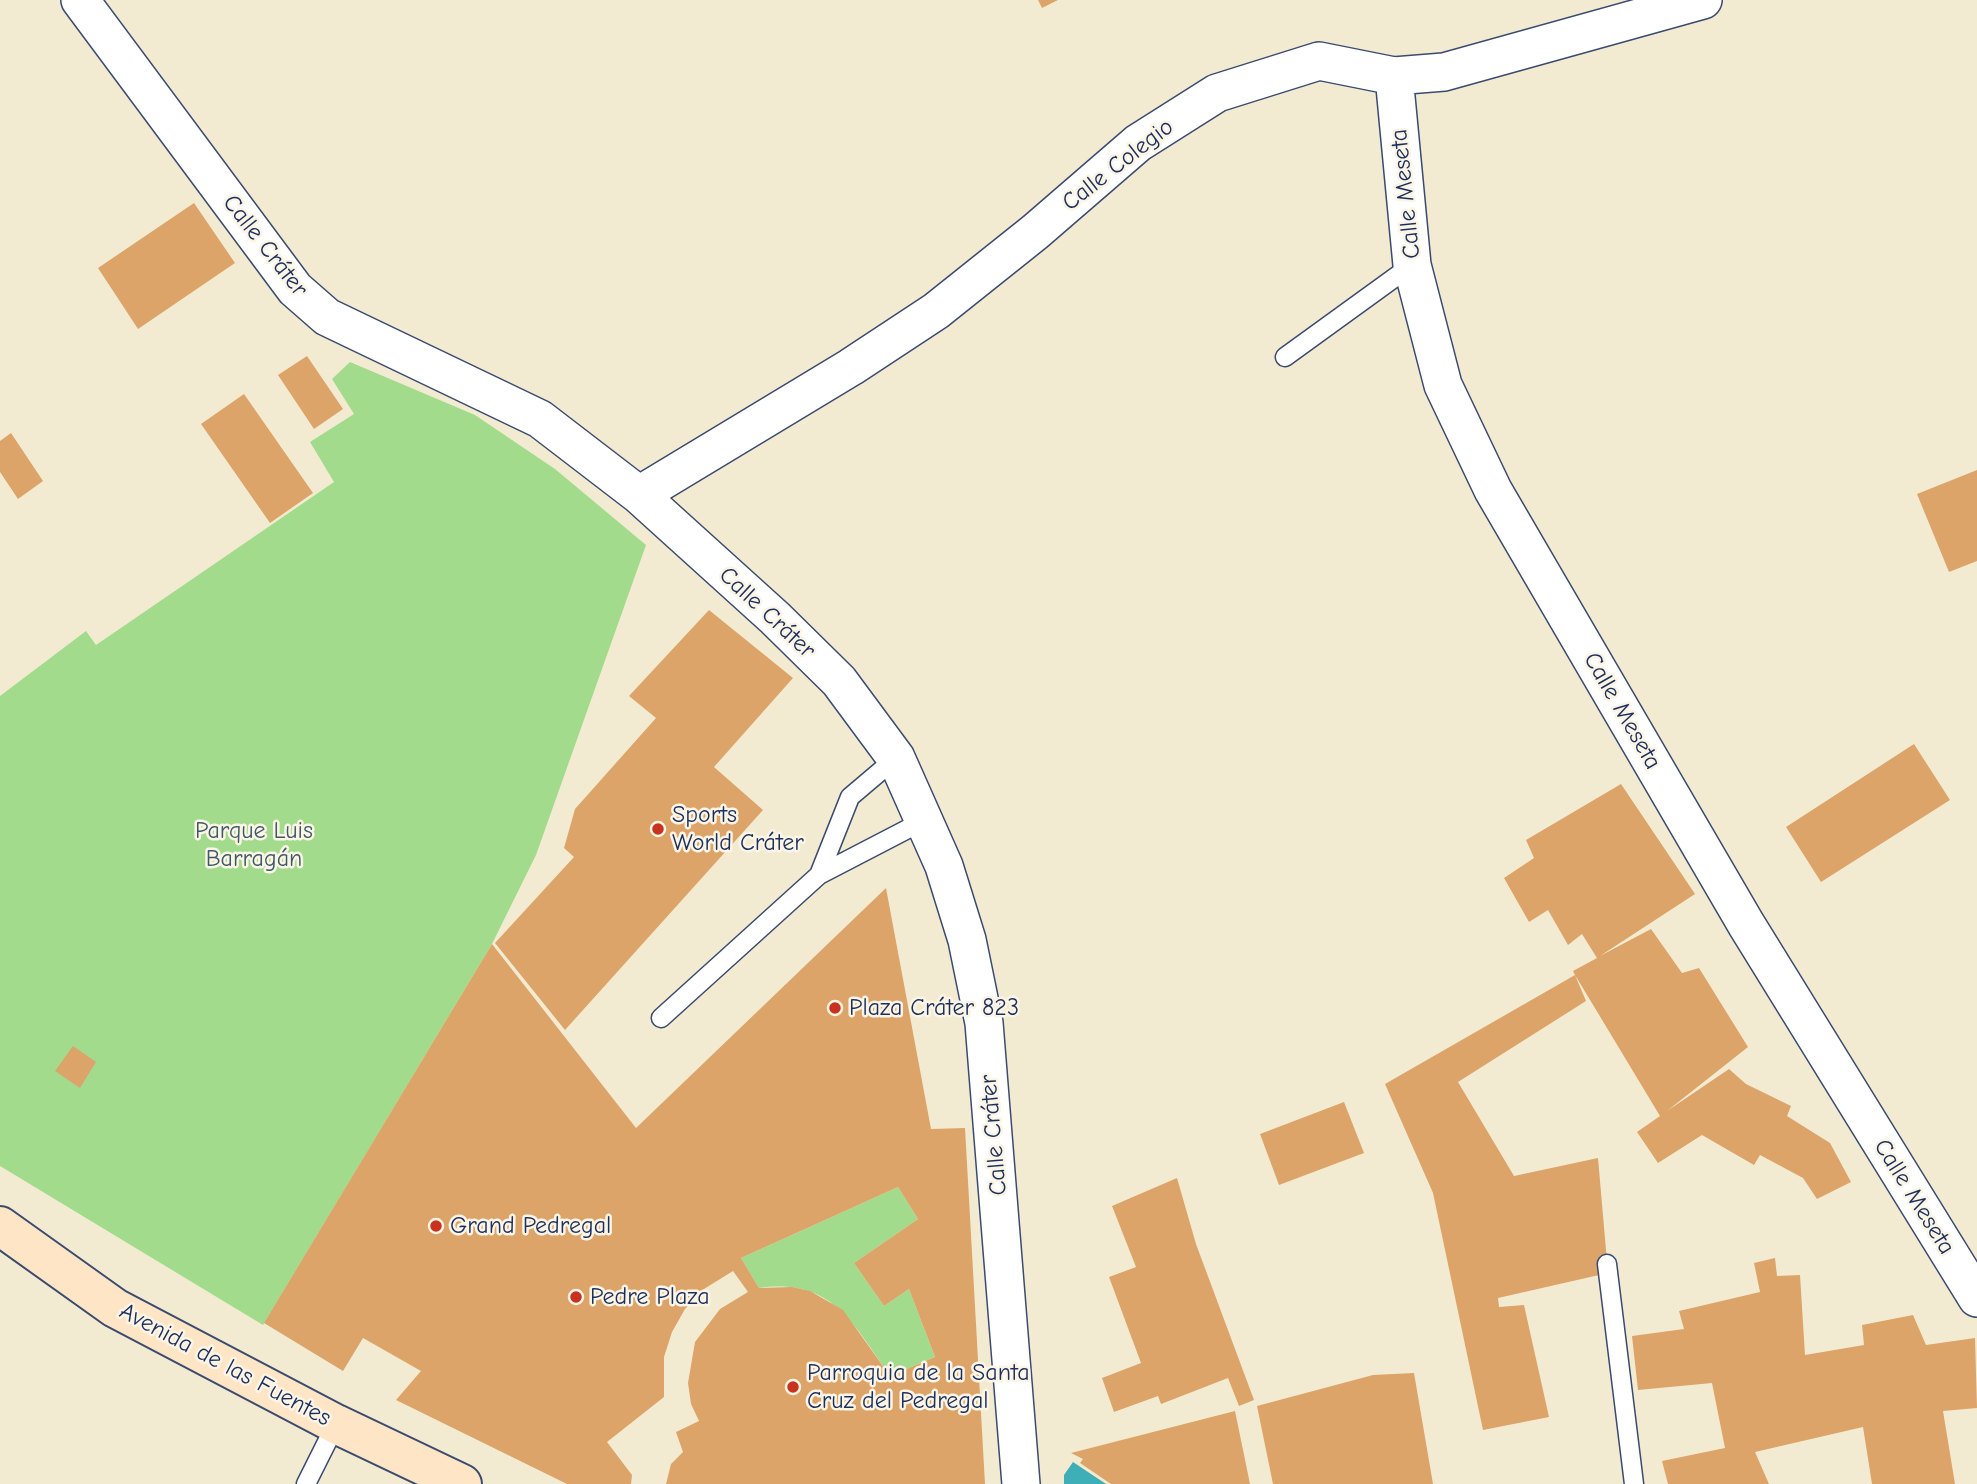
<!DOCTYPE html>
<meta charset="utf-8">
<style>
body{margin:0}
canvas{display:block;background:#f2ebd1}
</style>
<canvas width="1977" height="1484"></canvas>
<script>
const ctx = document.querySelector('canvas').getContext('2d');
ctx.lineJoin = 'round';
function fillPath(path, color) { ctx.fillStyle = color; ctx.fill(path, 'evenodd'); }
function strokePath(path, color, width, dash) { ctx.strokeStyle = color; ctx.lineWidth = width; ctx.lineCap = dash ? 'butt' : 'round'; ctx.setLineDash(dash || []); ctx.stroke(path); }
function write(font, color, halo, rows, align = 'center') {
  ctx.font = font + ' "Comic Neue",sans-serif'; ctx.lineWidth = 5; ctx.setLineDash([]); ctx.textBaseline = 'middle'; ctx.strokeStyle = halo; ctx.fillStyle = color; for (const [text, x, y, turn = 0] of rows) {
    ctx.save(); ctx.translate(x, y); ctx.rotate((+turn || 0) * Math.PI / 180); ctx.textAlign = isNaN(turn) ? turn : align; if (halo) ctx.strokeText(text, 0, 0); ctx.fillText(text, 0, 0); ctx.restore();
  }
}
fillPath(new Path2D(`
 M 350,362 L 475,415 L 555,469 L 646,545 L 536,855 L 492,944 L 263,1325 L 0,1166 L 0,696 L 86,631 L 96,645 L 334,482 L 310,442 L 354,414 L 332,379 Z
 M 898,1187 L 918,1219 L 854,1263 L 884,1306 L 909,1289 L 935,1357 L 890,1376 C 853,1324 833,1278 759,1288 L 741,1258 Z`), '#a3db8d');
fillPath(new Path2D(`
 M 1073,1462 L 1106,1484 L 1064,1484 L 1064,1475 Z`), '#3eafb7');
fillPath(new Path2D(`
 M 1038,0 L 1058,0 L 1042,8 Z
 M 194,203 L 235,263 L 138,329 L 98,268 Z
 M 307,356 L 343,409 L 314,429 L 278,375 Z
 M 244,394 L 313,493 L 270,523 L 201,424 Z
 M 11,433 L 43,481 L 18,499 L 0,472 L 0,441 Z
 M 1977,470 L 1977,561 L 1949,572 L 1917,494 Z
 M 709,610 L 793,678 L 714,767 L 763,810 L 565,1030 L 495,943 L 574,857 L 564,848 L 575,809 L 656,718 L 629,696 Z
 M 1914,744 L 1950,800 L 1821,882 L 1786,827 Z
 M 1621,784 L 1695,894 L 1600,956 L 1651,929 L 1682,973 L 1699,968 L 1748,1047 L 1667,1111 L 1729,1069 L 1746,1084 L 1791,1106 L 1787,1116 L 1830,1143 L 1851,1182 L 1817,1199 L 1803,1178 L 1760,1155 L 1754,1165 L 1702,1135 L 1658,1163 L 1637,1132 L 1660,1116 L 1575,975 L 1586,1001 L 1458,1082 L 1514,1176 L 1598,1158 L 1608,1273 L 1498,1298 L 1499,1307 L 1524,1305 L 1549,1417 L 1483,1430 L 1433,1193 L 1385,1084 L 1575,975 L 1573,971 L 1597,958 L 1582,934 L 1568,945 L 1548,910 L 1529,922 L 1504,878 L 1534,858 L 1526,840 Z
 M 886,888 L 931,1129 L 965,1128 L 985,1484 L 666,1484 L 671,1464 L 683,1452 L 676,1432 L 699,1421 L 691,1404 L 688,1383 L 695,1342 L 720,1309 L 748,1292 L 733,1271 L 704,1289 L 685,1309 L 672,1332 L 664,1357 L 664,1397 L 607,1442 L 632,1475 L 631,1484 L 567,1484 L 396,1400 L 421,1371 L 363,1338 L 343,1371 L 264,1323 L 492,944 L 636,1128 ZM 898,1187 L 918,1219 L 854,1263 L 884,1306 L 909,1289 L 935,1357 L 890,1376 L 843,1310 L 810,1291 L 792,1287 L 759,1288 L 741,1258 Z
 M 73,1046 L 96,1062 L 80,1088 L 55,1071 Z
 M 1344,1102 L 1364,1153 L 1279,1185 L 1260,1134 Z
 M 1177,1178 L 1196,1244 L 1254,1400 L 1239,1406 L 1228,1378 L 1161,1404 L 1158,1396 L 1114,1412 L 1102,1378 L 1141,1363 L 1109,1277 L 1136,1267 L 1112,1206 Z
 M 1775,1258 L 1777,1276 L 1800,1275 L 1805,1355 L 1864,1345 L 1862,1325 L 1913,1315 L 1926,1345 L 1975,1338 L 1977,1408 L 1943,1411 L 1955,1484 L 1872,1484 L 1863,1427 L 1755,1452 L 1769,1484 L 1668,1484 L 1662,1461 L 1725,1448 L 1712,1383 L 1638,1390 L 1632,1336 L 1684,1329 L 1679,1311 L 1760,1292 L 1754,1263 Z
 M 1414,1373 L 1433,1484 L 1273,1484 L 1257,1406 L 1373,1375 Z
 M 1235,1411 L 1250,1484 L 1111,1484 L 1080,1463 L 1083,1459 L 1071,1453 Z`), '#dda469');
const lane = new Path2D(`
 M 1285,357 L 1412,265
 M 819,875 L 850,797 L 896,758
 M 661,1018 L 819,875 L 925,820
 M 1607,1264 L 1634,1484
 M 306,1484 L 336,1424`);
const street = new Path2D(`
 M 80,0 L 295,289 L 327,317 L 540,419 L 639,495 L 775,618 L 839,681 L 896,758 L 944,866 L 967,940 L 984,1023 L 1021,1484
 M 1394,76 L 1412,265 L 1443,385 L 1493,490 L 1746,924 L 1977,1298
 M 639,495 L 851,367 L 936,311 L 1035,232 L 1138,143 L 1217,93 L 1319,61 L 1394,76 L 1444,72 L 1703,0`);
const secondary = new Path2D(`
 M 0,1226 L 115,1308 L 336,1424 L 462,1484`);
strokePath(lane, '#3b4b6f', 21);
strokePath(street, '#3b4b6f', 40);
strokePath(secondary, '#3b4b6f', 42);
strokePath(lane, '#fff', 18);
strokePath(street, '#fff', 37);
strokePath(secondary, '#fee5c5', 38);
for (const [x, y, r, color] of [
 [658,829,7,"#c8321e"],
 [835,1008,7,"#c8321e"],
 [436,1226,7,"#c8321e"],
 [576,1297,7,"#c8321e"],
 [793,1387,7,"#c8321e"]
]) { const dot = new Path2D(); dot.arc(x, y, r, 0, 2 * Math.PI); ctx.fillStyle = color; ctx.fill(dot); strokePath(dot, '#fcf5e5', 2.5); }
write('24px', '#1b2f5e', '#fcf5e5', [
 ["Calle Colegio",1118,165,-38],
 ["Calle Meseta",1406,194,-96],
 ["Calle Cráter",265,246,52],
 ["Calle Cráter",767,613,43],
 ["Calle Meseta",1622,711,60],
 ["Calle Cráter",994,1135,-95],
 ["Calle Meseta",1914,1197,58],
 ["Avenida de las Fuentes",225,1365,28]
]);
write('24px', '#1b2f5e', '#fcf5e5', [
 ["Sports",672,815],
 ["World Cráter",672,843],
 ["Plaza Cráter 823",849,1008],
 ["Grand Pedregal",450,1226],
 ["Pedre Plaza",590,1297],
 ["Parroquia de la Santa",807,1373],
 ["Cruz del Pedregal",807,1401]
], 'left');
write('24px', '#3d5a6a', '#fcf5e5', [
 ["Parque Luis",254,831],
 ["Barragán",254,859]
]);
</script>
